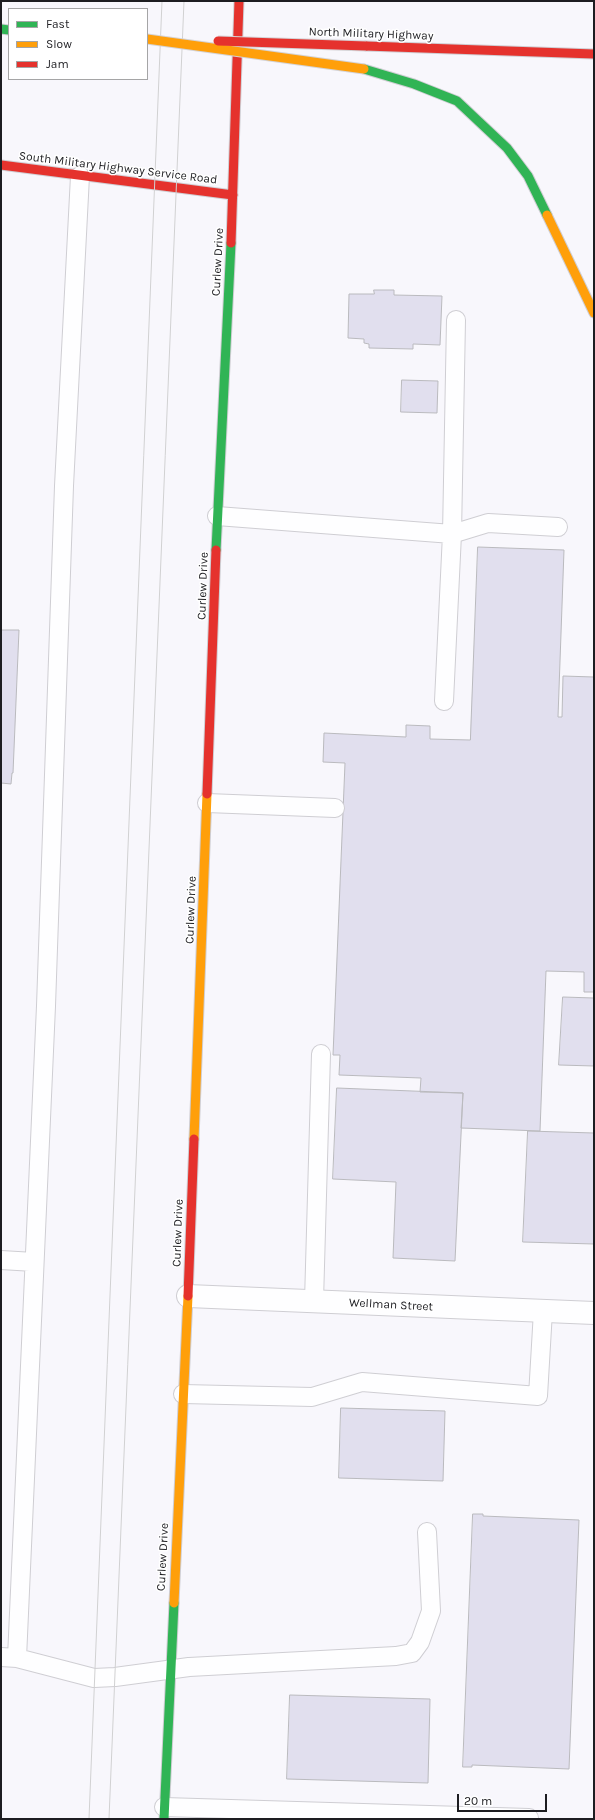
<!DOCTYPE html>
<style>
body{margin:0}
#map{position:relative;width:595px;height:1820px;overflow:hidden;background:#f8f7fc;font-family:Karla,sans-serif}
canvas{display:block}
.frame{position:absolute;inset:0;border:2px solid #1d1d21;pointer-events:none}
.legend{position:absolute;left:8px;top:8px;width:140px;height:72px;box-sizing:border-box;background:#fff;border:1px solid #a5a5a6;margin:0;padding:5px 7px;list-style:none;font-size:12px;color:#1d1d21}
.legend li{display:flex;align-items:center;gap:8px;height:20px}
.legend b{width:20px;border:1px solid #a5a5a6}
.scale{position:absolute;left:457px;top:1794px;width:90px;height:18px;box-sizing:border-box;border:2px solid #1d1d21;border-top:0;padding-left:5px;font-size:12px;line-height:14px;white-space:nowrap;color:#1d1d21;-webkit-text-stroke:3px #fff;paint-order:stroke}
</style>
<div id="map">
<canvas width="595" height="1820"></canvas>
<div class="frame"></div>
<ul class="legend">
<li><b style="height:5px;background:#30b455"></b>Fast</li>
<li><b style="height:5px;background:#ff9f0a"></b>Slow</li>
<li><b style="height:5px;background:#e5322d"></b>Jam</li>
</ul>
<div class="scale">20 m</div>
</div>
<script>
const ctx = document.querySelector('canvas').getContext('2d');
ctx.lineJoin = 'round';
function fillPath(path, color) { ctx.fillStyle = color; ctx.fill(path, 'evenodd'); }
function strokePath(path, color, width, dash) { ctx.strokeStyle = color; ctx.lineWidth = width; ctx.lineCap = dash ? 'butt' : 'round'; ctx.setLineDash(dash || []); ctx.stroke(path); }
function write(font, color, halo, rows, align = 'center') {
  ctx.font = font + ' Karla,sans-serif'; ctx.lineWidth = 3; ctx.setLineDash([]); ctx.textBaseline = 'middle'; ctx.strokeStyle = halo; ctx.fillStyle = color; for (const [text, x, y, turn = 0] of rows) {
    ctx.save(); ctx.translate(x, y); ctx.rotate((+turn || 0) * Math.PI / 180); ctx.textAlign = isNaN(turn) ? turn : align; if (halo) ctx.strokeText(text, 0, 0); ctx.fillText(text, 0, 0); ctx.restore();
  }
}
const building = new Path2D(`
 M 374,290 L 394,290 L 394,295 L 442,296 L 440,345 L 413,344 L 413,349 L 369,348 L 369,344 L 364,343 L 364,339 L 348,338 L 349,294 L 374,294 Z
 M 402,380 L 438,381 L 437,413 L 401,412 Z
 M 478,547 L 564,550 L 558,717 L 562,717 L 563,676 L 594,677 L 594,992 L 584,992 L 584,972 L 546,971 L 540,1131 L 461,1128 L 463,1093 L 420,1092 L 421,1078 L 339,1075 L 340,1055 L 333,1055 L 345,763 L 323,762 L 324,733 L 406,737 L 406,725 L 430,726 L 430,739 L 470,740 Z
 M 1,630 L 19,630 L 13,773 L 12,773 L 11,784 L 1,783 Z
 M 563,997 L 594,998 L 594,1066 L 559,1065 Z
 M 337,1088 L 463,1093 L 455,1261 L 393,1258 L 396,1182 L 333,1179 Z
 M 528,1131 L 594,1133 L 594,1244 L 523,1242 Z
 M 341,1408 L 445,1411 L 443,1481 L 339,1478 Z
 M 473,1514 L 483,1514 L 483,1516 L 579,1520 L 569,1769 L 472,1765 L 472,1767 L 463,1767 Z
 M 290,1695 L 430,1699 L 428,1783 L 287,1779 Z`);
fillPath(building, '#e1dfee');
strokePath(building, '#bababe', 1);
const lane = new Path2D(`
 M 217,516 L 452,534 L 456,320
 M 444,701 L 452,534 L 488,523 L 558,527
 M 207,803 L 335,808
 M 1,1260 L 34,1262
 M 314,1301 L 321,1054
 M 183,1394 L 312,1397 L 362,1382 L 538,1396 L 543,1311
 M 1,1657 L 17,1658 L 94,1678 L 115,1677 L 189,1667 L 396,1656 L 412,1653 L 420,1642 L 431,1611 L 427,1532
 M 17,1658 L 46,1006 L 64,486 L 80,176
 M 164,1807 L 529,1818`);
const street = new Path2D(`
 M 188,1296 L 594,1313`);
const fast = new Path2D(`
 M 1,29 L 9,30
 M 364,69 L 414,84 L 457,101 L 507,148 L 528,176 L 547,215
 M 216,550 L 231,243
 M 164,1819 L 174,1603`);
const slow = new Path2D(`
 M 547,215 L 594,313
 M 194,1139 L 207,794
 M 174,1603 L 188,1296`);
const jam = new Path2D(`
 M 366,46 L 594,54
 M 1,165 L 233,195
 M 231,243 L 239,1
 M 207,794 L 216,550
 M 188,1296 L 194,1139`);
strokePath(lane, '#cfced3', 20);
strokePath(street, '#cfced3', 24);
strokePath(fast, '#cfced3', 11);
strokePath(slow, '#cfced3', 11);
strokePath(jam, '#cfced3', 11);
strokePath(lane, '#fefeff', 18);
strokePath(street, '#fefeff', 22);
strokePath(fast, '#30b455', 9);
strokePath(slow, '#ff9f0a', 9);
strokePath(jam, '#e5322d', 9);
strokePath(new Path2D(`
 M 89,1819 L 162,1
 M 109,1819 L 184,1`), '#d1d1d2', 1);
const slowBridge = new Path2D(`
 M 147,39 L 364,69`);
const jamBridge = new Path2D(`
 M 218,41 L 366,46`);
strokePath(slowBridge, '#d4d3d6', 11, []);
strokePath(jamBridge, '#d4d3d6', 11, []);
strokePath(slowBridge, '#ff9f0a', 9);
strokePath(jamBridge, '#e5322d', 9);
write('12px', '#1d1d21', '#fff', [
 ["North Military Highway",371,34,2],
 ["South Military Highway Service Road",118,168,7],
 ["Curlew Drive",218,262,-87],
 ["Curlew Drive",203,586,-88],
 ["Curlew Drive",191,910,-88],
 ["Curlew Drive",178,1233,-88],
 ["Wellman Street",391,1305,3],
 ["Curlew Drive",163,1557,-87]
]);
</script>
